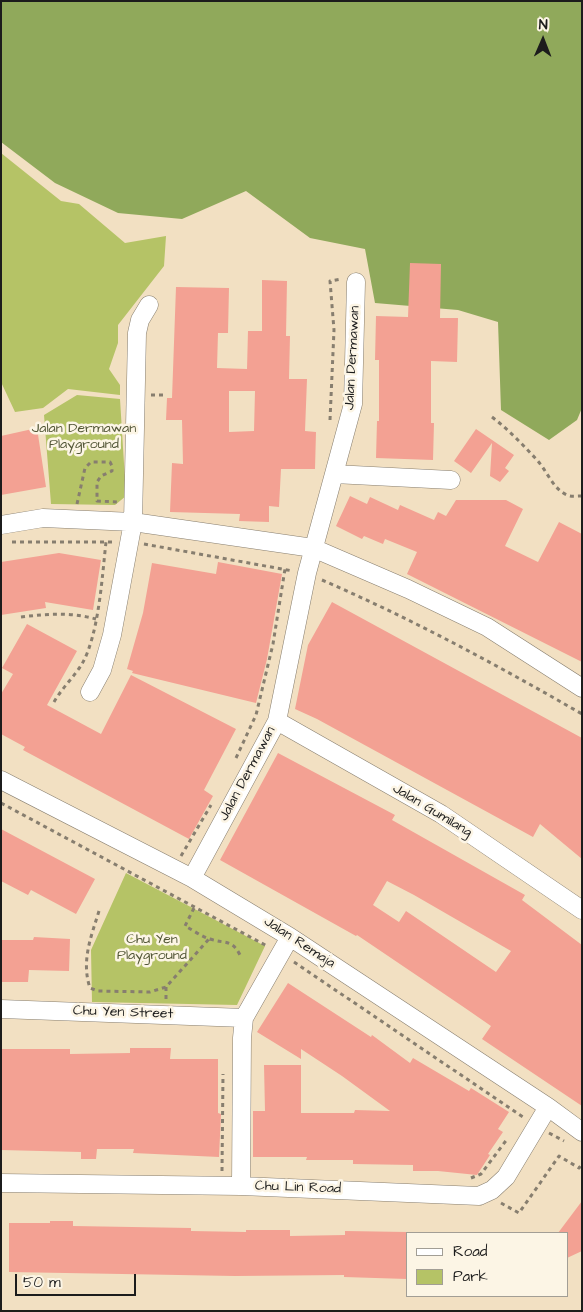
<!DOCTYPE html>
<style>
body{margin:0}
#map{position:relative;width:583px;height:1312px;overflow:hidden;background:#f2e0c2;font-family:"Architects Daughter",sans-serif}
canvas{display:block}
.frame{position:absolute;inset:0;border:2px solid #1c1c1c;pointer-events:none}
.legend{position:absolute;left:406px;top:1232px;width:162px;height:65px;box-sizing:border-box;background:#fcf5e5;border:1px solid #a29e95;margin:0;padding:6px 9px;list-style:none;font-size:15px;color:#1c1c1c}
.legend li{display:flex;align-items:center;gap:10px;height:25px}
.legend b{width:25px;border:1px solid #a29e95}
.north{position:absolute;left:518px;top:15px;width:50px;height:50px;-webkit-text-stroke:4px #fcf5e5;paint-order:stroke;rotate:1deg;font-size:14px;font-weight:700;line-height:20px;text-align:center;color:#1c1c1c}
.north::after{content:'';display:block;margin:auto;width:18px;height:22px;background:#1c1c1c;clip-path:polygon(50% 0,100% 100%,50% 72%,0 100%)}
.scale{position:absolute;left:15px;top:1274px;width:121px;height:22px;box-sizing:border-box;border:2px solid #1c1c1c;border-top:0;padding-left:6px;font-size:15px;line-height:18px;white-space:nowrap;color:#1c1c1c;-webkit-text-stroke:4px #fcf5e5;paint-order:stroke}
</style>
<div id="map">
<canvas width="583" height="1312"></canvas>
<div class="frame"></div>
<ul class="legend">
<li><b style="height:6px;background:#fff"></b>Road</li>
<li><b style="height:14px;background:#b5c366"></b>Park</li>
</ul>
<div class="north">N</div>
<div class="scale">50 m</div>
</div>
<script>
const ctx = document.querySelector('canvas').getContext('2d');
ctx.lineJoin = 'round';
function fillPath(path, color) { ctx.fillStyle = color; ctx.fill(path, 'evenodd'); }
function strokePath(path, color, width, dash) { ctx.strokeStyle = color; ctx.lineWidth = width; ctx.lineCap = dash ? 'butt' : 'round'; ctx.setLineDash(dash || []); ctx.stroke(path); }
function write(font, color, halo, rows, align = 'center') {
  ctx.font = font + ' "Architects Daughter",sans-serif'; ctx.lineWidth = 5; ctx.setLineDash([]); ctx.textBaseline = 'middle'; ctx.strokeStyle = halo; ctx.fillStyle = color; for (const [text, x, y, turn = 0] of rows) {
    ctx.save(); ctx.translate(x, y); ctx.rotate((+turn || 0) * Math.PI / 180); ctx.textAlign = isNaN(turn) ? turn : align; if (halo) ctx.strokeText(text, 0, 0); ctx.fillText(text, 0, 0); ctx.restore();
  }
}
fillPath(new Path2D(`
 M 1,153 L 61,201 L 79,204 L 125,243 L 166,236 L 164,266 L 118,325 L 118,343 L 109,369 L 120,385 L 120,395 L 68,389 L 43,408 L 15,412 L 1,382 Z
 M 77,395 L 120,399 L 126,496 L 115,505 L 51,504 L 44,415 Z
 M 126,873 L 265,946 L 237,1005 L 92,1002 L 91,950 Z`), '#b5c366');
fillPath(new Path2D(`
 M 1,1 L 582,1 L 582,408 L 577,420 L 549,440 L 501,410 L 498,322 L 458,310 L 375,303 L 365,249 L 310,238 L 246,191 L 182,219 L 118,213 L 55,183 L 1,142 Z`), '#90a95b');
fillPath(new Path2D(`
 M 410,263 L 441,264 L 440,318 L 458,318 L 457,362 L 431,361 L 431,423 L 434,423 L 433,460 L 376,458 L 377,421 L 379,421 L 379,360 L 375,360 L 376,316 L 408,317 Z
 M 262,280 L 287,281 L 286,336 L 290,336 L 289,379 L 307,379 L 305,431 L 316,432 L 315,469 L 281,469 L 279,507 L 269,506 L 269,522 L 239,521 L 240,514 L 170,512 L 172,463 L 183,464 L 182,420 L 166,420 L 167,398 L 172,398 L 176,287 L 229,288 L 228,333 L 218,333 L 217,368 L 247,369 L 248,331 L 262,331 ZM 229,391 L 255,391 L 254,431 L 229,432 Z
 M 37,428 L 46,487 L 1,495 L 1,436 Z
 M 476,429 L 514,455 L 505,468 L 509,471 L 500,482 L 490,476 L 492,443 L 471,473 L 454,461 Z
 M 350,496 L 367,504 L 370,497 L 398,510 L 400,505 L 434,520 L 438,512 L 446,516 L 456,500 L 506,500 L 523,509 L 505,546 L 538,562 L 559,522 L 582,534 L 582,662 L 407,574 L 417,552 L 385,539 L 383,544 L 364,536 L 362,539 L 336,526 Z
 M 59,553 L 101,560 L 93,610 L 45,602 L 46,608 L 1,615 L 1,562 Z
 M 218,562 L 282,574 L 267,659 L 256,703 L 132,673 L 133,671 L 127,669 L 143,613 L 152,563 L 216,574 Z
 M 332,602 L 582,738 L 582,859 L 540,824 L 533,837 L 317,719 L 295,709 L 308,645 Z
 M 27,624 L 77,651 L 47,705 L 101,734 L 131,675 L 236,729 L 204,790 L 213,796 L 189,839 L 23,750 L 25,747 L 1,734 L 1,694 L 13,674 L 2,668 Z
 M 278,753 L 395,815 L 392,820 L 525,895 L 522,900 L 582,945 L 582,1106 L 482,1039 L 491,1026 L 465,1008 L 357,935 L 356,936 L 220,860 ZM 387,881 L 414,895 L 511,951 L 496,972 L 406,911 L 399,922 L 373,905 Z
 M 1,829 L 95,879 L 76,914 L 31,890 L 28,895 L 1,881 Z
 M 34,937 L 70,939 L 69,971 L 29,970 L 28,982 L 1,982 L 1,940 L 33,940 Z
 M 288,983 L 371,1037 L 372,1035 L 410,1063 L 413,1058 L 469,1091 L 471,1088 L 509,1112 L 498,1129 L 503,1132 L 488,1154 L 490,1155 L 477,1175 L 438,1171 L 413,1171 L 413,1165 L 353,1164 L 353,1160 L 306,1160 L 307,1157 L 253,1157 L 253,1111 L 265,1111 L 264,1065 L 301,1065 L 301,1113 L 354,1113 L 355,1110 L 390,1111 L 342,1076 L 301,1049 L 301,1059 L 257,1032 Z
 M 130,1048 L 171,1048 L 170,1059 L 218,1059 L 218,1113 L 221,1114 L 219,1157 L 133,1153 L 134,1149 L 97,1149 L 96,1159 L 81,1159 L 81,1152 L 1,1150 L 1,1049 L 70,1049 L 70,1054 L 130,1053 Z
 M 582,1201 L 582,1251 L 567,1258 L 567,1233 L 558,1233 Z
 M 50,1221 L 73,1221 L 73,1226 L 191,1228 L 191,1231 L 246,1232 L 246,1230 L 290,1230 L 290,1236 L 345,1235 L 345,1231 L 407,1232 L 407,1279 L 344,1277 L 344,1275 L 235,1276 L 9,1272 L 9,1223 L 50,1223 Z`), '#f3a193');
const minor = new Path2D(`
 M 334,474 L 451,480
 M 1,525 L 43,518 L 133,522 L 313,548 L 408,589 L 487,627 L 582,688
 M 90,692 L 102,670 L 112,635 L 133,522 L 137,333 L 140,320 L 149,305
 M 277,721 L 441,814 L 582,910
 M 1,780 L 192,878 L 290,937 L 548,1107 L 582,1132
 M 192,878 L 277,721 L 307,573 L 353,404 L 356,282
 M 1,1009 L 244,1018
 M 1,1183 L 241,1186 L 479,1196 L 492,1190 L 506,1177 L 548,1107
 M 241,1186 L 242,1038 L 244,1018 L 290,937`);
strokePath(minor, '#877e6f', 19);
strokePath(new Path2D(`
 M 151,395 L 166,395
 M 492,417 C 509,430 523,445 537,460 C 547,471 553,489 567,495 C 571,497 577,496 582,496
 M 330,420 L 334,330 L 330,281 L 341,279
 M 77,504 L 85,468 L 91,462 L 110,462 L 112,466 L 112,471 L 101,476 L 97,482 L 97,501 L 118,502
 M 12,542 L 113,542
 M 144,544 L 293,571
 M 322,580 C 412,619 497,665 582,714
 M 21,617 C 47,614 71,612 96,619
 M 54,702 C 62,688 74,677 82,664 C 99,634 102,577 106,542
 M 236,758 L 256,715 L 273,644 L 285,569
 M 1,803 L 267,946
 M 181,856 L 211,805
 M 194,908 L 185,926 C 193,930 202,937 210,939 C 225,944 232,939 240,955
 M 99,911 C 91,937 81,961 90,988 L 98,991 L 150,992 L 166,987 L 209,939
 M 294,962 L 523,1117
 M 166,987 L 166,999
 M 549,1133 L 564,1141
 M 222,1171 L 223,1074
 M 471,1178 L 481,1174 L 508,1138
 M 501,1203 L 519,1213 L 559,1156 L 579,1168 L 582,1164`), '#877e6f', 3, [4, 4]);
strokePath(minor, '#fff', 18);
write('14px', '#1c1c1c', '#fcf5e5', [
 ["Jalan Dermawan",353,358,-87],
 ["Jalan Dermawan",248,774,-62],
 ["Jalan Gumilang",432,811,31],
 ["Jalan Remaja",299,943,33],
 ["Chu Yen Street",123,1013,2],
 ["Chu Lin Road",298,1188,2]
]);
write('14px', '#525636', '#fcf5e5', [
 ["Jalan Dermawan",84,429],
 ["Playground",84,445],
 ["Chu Yen",152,940],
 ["Playground",152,956]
]);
</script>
